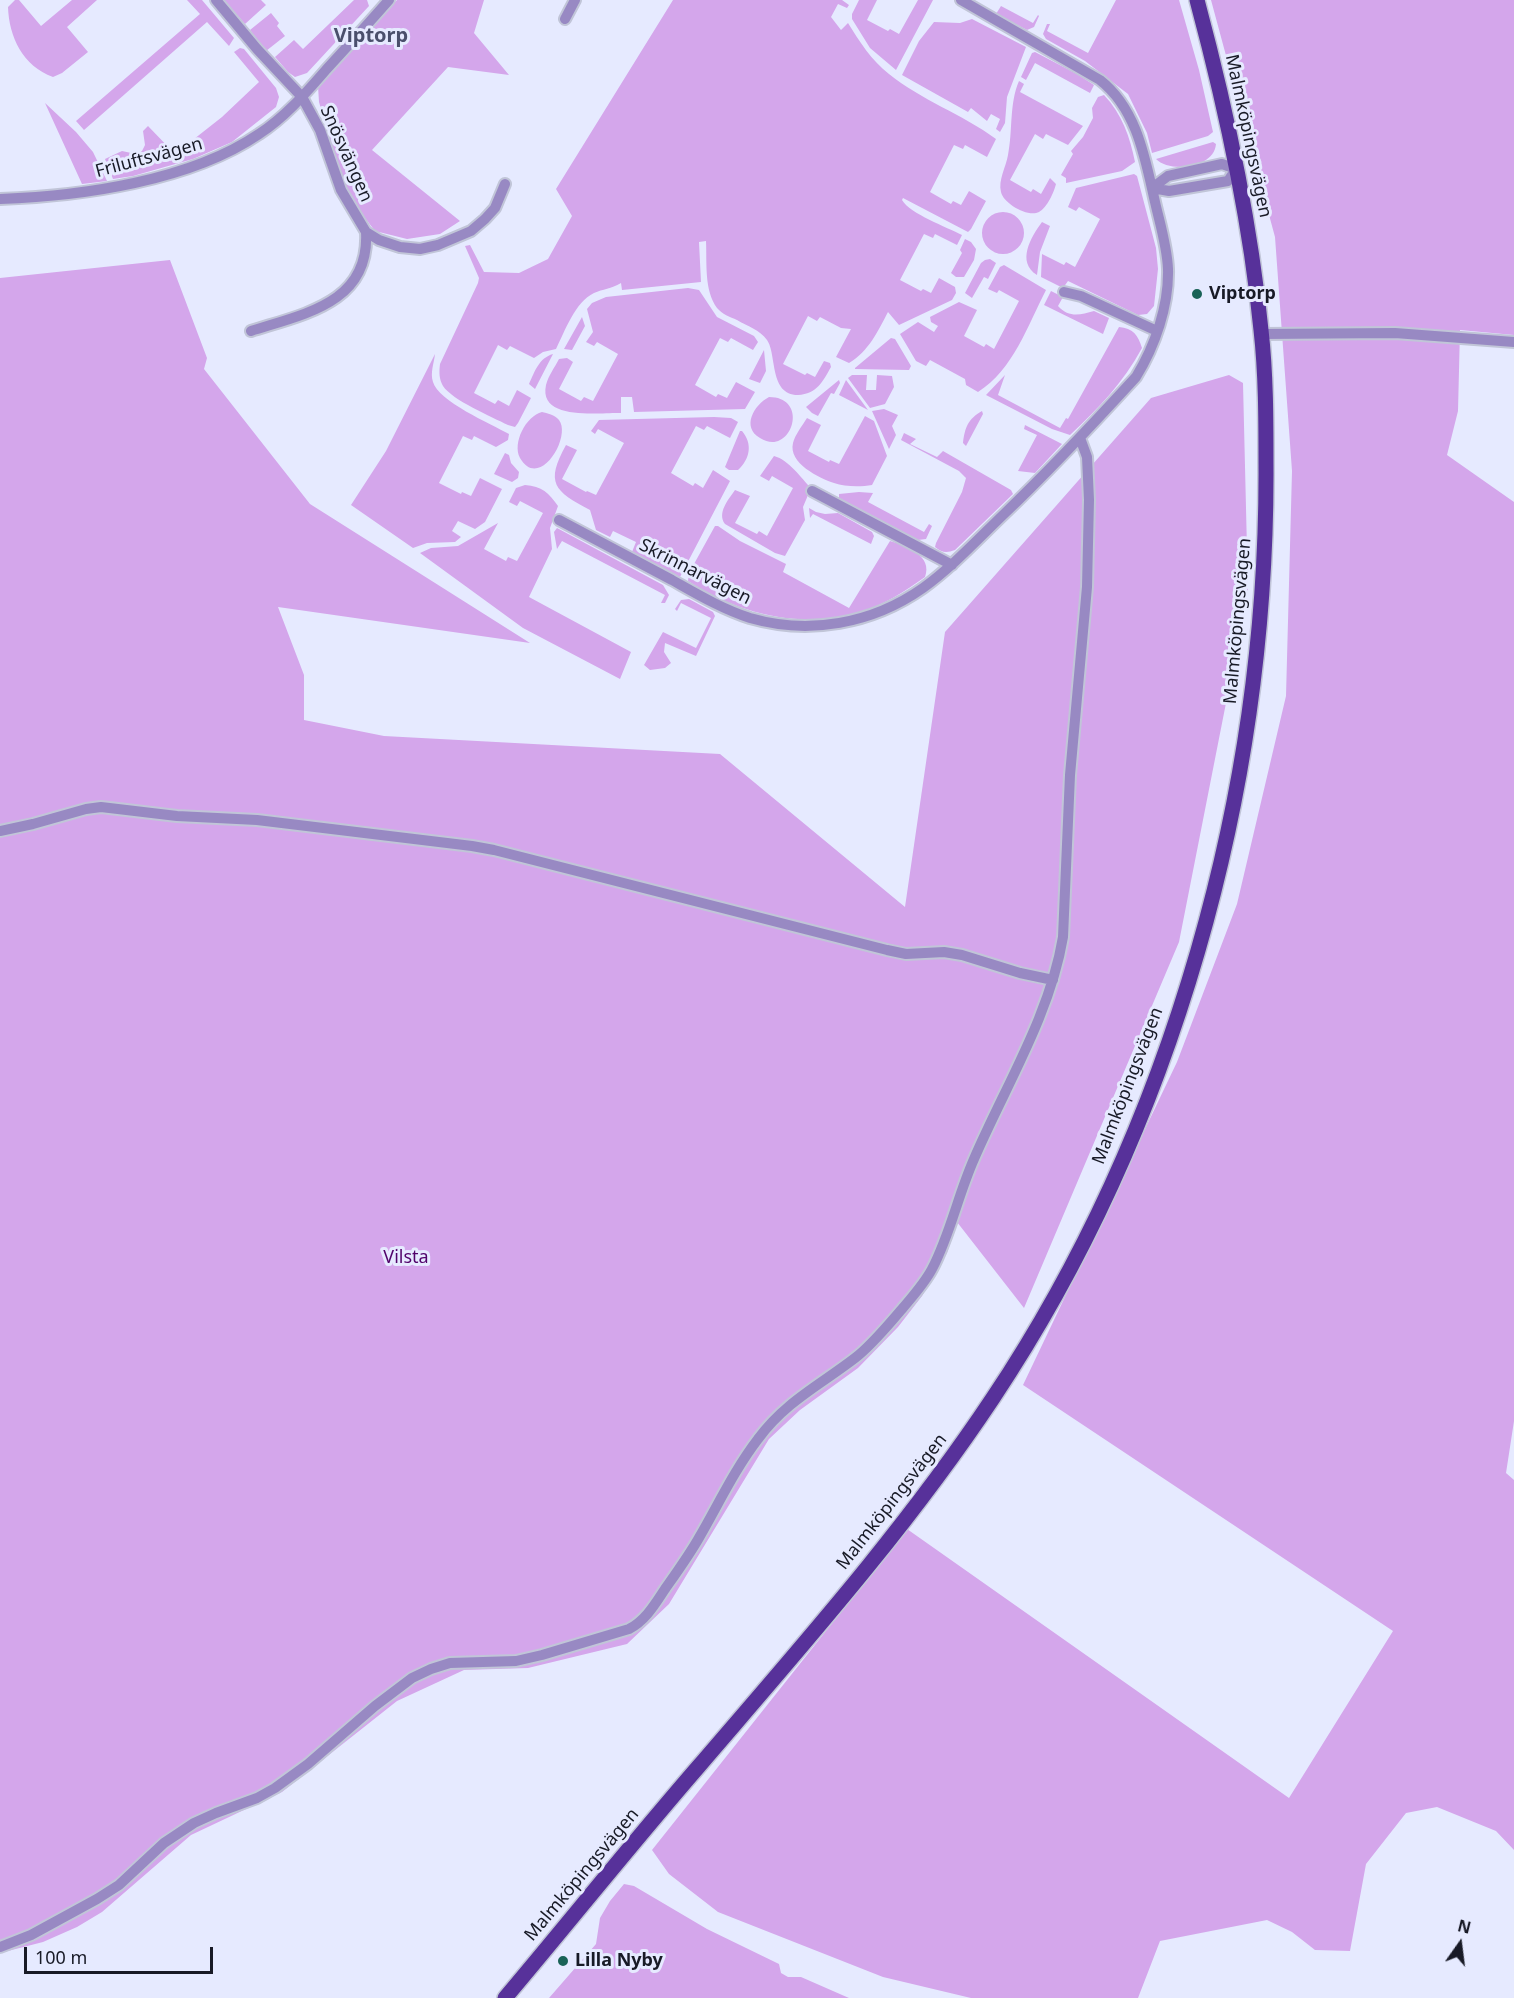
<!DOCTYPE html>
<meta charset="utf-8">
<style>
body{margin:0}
#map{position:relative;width:1514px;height:1998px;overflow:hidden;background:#e6eaff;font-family:"Noto Sans",sans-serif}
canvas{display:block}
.north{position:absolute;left:1430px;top:1914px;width:60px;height:60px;-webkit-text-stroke:4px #e6eaff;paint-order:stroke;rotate:14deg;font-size:16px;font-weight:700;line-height:24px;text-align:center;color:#181a26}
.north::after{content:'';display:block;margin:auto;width:21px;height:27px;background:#181a26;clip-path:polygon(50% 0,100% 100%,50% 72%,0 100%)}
.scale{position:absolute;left:24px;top:1947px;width:189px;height:27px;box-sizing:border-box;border:3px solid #181a26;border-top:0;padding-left:8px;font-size:18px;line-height:21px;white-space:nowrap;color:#181a26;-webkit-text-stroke:4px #e6eaff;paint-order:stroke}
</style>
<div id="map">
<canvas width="1514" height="1998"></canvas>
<div class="north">N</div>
<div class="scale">100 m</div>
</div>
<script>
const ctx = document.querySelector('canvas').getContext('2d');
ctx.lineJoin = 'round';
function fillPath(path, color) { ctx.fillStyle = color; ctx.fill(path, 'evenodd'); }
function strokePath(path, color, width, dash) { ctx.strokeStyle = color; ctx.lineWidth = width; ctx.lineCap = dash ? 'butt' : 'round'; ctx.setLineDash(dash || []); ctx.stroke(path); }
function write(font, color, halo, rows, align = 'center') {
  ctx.font = font + ' "Noto Sans",sans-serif'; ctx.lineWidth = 6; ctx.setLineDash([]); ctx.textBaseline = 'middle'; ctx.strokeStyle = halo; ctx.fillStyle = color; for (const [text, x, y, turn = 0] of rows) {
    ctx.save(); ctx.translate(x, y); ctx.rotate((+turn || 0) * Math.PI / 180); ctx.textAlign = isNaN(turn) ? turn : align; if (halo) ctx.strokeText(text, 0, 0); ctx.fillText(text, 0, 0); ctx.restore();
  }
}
fillPath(new Path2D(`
 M 15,0 L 19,0 L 41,26 L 72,0 L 97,0 L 67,27 L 88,52 L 62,73 L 53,77 C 23,66 9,37 8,7 Z
 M 187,0 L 202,0 L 234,38 L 229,46 L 207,22 L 84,130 L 76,121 L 200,14 Z
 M 224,0 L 261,0 L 266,5 L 245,24 Z
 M 354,0 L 367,0 L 369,6 L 307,73 L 295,77 L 288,72 L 275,57 L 294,40 L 303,49 Z
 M 397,0 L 484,0 L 474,33 L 509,75 L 448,67 L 372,150 L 460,221 L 440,234 L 407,239 L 375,231 L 345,192 L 319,102 L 318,86 Z
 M 673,0 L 842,0 L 849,5 L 847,8 L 838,4 L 831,17 L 841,30 L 848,23 C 859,41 872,61 889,74 C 921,100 962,114 996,139 L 987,157 L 965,145 L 963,149 L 954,145 L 930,192 L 951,204 L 953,201 L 961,205 L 969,191 L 986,201 L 971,229 L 968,232 L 903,198 L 902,200 C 910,214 947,227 962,235 L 957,245 L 935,234 L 933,238 L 924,234 L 900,280 L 921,291 L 923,289 L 931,293 L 939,278 L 955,287 L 956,293 L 952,300 L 899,325 L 888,312 C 878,331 869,351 849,363 L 836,357 L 851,329 L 841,328 L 820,317 L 817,321 L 808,316 L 783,364 L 805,375 L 807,373 L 815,377 L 824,361 L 830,363 L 831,367 C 823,381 817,394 798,395 C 769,395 777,354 767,340 C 760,330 747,326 737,320 C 730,317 722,314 717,308 C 704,290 707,263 706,241 L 699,242 L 701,282 L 622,290 L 621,283 C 611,289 603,289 594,293 C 575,302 565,331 556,349 L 543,352 L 534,358 L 510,346 L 507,350 L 498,345 L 474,393 L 495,404 L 498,400 L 509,406 L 517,390 L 531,398 L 518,423 L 515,427 L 508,425 C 492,417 452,400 443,386 C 439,379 439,372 440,364 L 478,283 L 479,278 L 465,246 L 470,245 L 484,272 L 519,273 L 548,259 L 572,216 L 556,189 Z
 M 859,0 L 877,0 L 867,20 L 888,31 L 890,29 L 899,34 L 918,0 L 933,0 L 896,70 L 870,48 L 852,19 L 852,14 Z
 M 1116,0 L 1179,0 L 1199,70 L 1213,132 L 1208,136 L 1152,153 L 1147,133 L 1128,94 L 1085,61 L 1046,39 L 1043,34 L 1047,24 L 1050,24 L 1047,31 L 1088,53 Z
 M 1211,0 L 1514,0 L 1514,335 L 1460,330 L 1458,411 L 1447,455 L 1514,502 L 1514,1421 L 1506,1473 L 1514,1480 L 1514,1850 L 1496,1831 L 1437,1807 L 1406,1813 L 1366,1864 L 1350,1951 L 1315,1950 L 1292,1932 L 1267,1920 L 1160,1941 L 1138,1998 L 971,1998 L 883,1977 L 718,1912 L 669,1874 L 652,1850 L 907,1529 L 1289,1798 L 1393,1631 L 1023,1385 L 1177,1062 L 1237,904 L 1286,696 L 1292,471 L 1275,237 Z
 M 1001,6 L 1033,23 L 1038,15 L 1039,16 L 1034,27 L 1027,30 L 996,14 Z
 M 271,13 L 279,23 L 277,26 L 285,36 L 266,51 L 250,30 Z
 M 972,19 L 1026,47 L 1007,97 L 1005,123 L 1000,132 L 996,129 L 1000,119 L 991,114 L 987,121 L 971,108 L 968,112 L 902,75 L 919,41 L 934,22 L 960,23 Z
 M 240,48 L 244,49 L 276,88 L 279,97 L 276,107 L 232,142 L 193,159 L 133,176 L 113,179 L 105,159 L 122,151 L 136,154 L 142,151 L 145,145 L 143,131 L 148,126 L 175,154 L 222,117 L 259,82 L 234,52 Z
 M 1035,52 L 1077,74 L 1094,85 L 1090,93 L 1035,63 L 1026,80 L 1021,77 L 1032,53 Z
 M 1019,81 L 1024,84 L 1020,92 L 1083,126 L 1068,145 L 1046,134 L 1043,139 L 1035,134 L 1010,180 L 1031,192 L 1033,189 L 1041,194 L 1050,178 L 1056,184 C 1054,192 1047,208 1039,212 C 1028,218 1003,203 1001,192 C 998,180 1006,167 1008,155 C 1013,131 1009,104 1019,81 Z
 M 1104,95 C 1122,114 1130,137 1135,162 L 1122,171 L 1066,183 L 1066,178 L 1061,175 L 1073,154 L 1071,151 L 1083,137 L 1093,118 L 1092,108 L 1098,97 Z
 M 45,103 L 76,132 L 93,152 L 107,181 L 82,184 Z
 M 1213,142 L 1216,144 C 1214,169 1169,173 1156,159 Z
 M 1134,174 L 1137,176 L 1156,248 L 1158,269 L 1154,306 L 1147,314 L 1138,315 L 1068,281 L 1063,288 L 1041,277 L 1042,254 L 1064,265 L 1066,262 L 1075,267 L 1100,219 L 1079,207 L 1076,211 L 1068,207 L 1076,188 Z
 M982 233a21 21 0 1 1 42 0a21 21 0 1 1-42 0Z
 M 1042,222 L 1050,226 L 1040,252 L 1037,275 C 1016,262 1031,237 1042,222 Z
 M 965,239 L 971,242 L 976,249 L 974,260 L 964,277 L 956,277 L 951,273 L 962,253 L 960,250 Z
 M 990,259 L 996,263 L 988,279 L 984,277 L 972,298 L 965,293 L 981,263 L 985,260 Z
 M 170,260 L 207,358 L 204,369 L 310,504 L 530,643 L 278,607 L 304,675 L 304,720 L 384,736 L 720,754 L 905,907 L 945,632 L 1151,398 L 1229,375 L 1243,383 L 1248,591 L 1179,942 L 1024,1308 L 957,1222 L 947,1253 L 922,1296 L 898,1327 L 858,1368 L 800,1410 L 769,1439 L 669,1604 L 627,1644 L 528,1668 L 464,1670 L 397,1701 L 282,1792 L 191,1835 L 102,1912 L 77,1927 L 43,1942 L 0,1953 L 0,278 Z
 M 1004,265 L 1046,290 C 1028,325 1013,370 978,392 L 966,385 L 965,379 L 930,360 L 926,366 L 916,361 L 900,334 L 918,322 L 934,332 L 938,326 L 931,322 L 930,317 L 959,302 L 977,310 L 964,336 L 984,347 L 986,344 L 994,349 L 1019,301 L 999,290 L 997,293 L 988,289 L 1000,267 Z
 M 688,288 L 699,290 L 717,317 L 754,336 L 758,342 L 753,350 L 731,338 L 728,342 L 720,338 L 695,385 L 716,397 L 718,394 L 727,398 L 736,382 L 755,392 L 745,409 L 634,412 L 632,397 L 621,397 L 621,413 C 602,412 538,422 546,385 C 548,376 555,367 559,359 L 567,358 L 573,362 L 559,389 L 581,401 L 584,397 L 593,401 L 618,354 L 597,342 L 594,346 L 586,342 L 593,332 L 587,309 L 592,303 L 606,297 Z
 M 1051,291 L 1063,297 L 1058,306 C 1069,318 1080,315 1094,311 L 1109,318 L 1103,334 L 1044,305 Z
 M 582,317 L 585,326 L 572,350 L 564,349 Z
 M 1119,327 C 1133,328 1138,335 1142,348 C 1123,383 1098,409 1070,435 L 1052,429 L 986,395 L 1005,375 L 998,395 L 1060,428 L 1066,418 L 1068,419 Z
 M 891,338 L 895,339 L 911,366 L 909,370 L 855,369 L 855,368 Z
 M 764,350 L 766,371 L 760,383 L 749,379 Z
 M 435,354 C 434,363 430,373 433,382 C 438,401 491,424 509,434 L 508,440 L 496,447 L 474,436 L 472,440 L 463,436 L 439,483 L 461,494 L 462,492 L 471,496 L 480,478 L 502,489 L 485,522 L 475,529 L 458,521 L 452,531 L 461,537 L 455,542 L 427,543 L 413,548 L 351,505 L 386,451 Z
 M 553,354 L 535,389 L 529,384 C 535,371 539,358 553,354 Z
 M 852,375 L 867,375 L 866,390 L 876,390 L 877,375 L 892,376 L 894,387 L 885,404 L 870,408 L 848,378 Z
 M 839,380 L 840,383 L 834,394 L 831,393 L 818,416 L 812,413 L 806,407 Z
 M 846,380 L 868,410 L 839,395 Z
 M 769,397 C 811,397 791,458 760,438 C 741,427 754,405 769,397 Z
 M 884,409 L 898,415 L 892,426 L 896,435 L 889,449 L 872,411 Z
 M 982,411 L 983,414 L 966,446 L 963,443 C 965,427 968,419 982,411 Z
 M 542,412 C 547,413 555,415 559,420 C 572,437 539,491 520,458 C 512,443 526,416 542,412 Z
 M 865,416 L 874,421 L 887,456 L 872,485 C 861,487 845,487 834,483 C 819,478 788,463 793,443 C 795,435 802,426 807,418 L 821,425 L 808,451 L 829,462 L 830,460 L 839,464 Z
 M 714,417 L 731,418 L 738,422 L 730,438 L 707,426 L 704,430 L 696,426 L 671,473 L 693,486 L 695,483 L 703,488 L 713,470 L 730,481 L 680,577 L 632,552 L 636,542 L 613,531 L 610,537 L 596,530 L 590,510 C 554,491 545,483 566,445 L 577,450 L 562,479 L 586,492 L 587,491 L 596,495 L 624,443 L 598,429 L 595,434 L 591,431 L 599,420 Z
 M 1025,425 L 1062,444 L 1035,473 L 1018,471 L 1037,435 L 1024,429 Z
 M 740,431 L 742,431 C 753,444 750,459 738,470 L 729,470 L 725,467 Z
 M 904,433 L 916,439 L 910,444 L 937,457 L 943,451 L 1011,490 L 1013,494 L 955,550 C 947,553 942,553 935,547 L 936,543 L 962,492 L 966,478 L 959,471 L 901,440 Z
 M 505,453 L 509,455 L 511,463 L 519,472 L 518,478 L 512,482 L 494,474 Z
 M 774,456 C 789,460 801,478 811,488 L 803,507 L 805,520 L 785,556 L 775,553 L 725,524 C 717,513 728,500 735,490 L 750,496 L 735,523 L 757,534 L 759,531 L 767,536 L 793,488 L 772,476 L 769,481 L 760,476 Z
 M 525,485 C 542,486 549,493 558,506 L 550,528 L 552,549 L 529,597 L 631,652 L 620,679 L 523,628 L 420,553 L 431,548 L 458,546 L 498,523 L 484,549 L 506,561 L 508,557 L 517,561 L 543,513 L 520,501 L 517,506 L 509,502 L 516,488 Z
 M 859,492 L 873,493 L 868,502 L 924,532 L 929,524 L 932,526 L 926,539 L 918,540 L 839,498 L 839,494 Z
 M 809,508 L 816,512 L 825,514 L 838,513 L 872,532 L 874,536 L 871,544 L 813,514 L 810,518 Z
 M 715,526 L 718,526 L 740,541 L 786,564 L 783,572 L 849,608 L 890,541 C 907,546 933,556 925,577 C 905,591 884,605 861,612 C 802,630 738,614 688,581 L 689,573 Z
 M 557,528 L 663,585 L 669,595 L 665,603 L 661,603 L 665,595 L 562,541 L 557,549 L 554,532 Z
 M 689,599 L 713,612 L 715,616 L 696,656 L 665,643 L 664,652 L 671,663 L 665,668 L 650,670 L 644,665 L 663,632 L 696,648 L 711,618 L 681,603 L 677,611 L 675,609 L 681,600 Z
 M 624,1884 L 634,1886 L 707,1929 L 779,1964 L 781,1973 L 788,1977 L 801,1977 L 849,1998 L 549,1998 L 596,1944 L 600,1918 L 610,1901 Z`), '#d4a6eb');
const minor = new Path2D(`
 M 216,0 L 257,49 L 302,97 L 320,130 L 341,190 L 366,232 L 379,240 L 400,247 L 420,249 L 438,245 L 471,231 L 485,219 L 495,208 L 505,184
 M 565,19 L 575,0
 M 1222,164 L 1236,169 L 1228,181 L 1169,191 L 1152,188 L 1168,176 Z
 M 0,199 C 82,196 190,181 259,134 C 284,118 305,94 325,71 C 346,48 368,24 389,0
 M 1064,292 L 1081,296 L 1157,331
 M 251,331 C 304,314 370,303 366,232
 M 1262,334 L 1395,333 L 1514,342
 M 812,491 L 952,565
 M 559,520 C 597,540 634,560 672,580 C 697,594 722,609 750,618 C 809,635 872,624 923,588 C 952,567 977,540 1003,515 C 1049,471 1093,424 1136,377 C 1155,346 1169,306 1168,269 C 1167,246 1160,224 1155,202 C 1145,158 1137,109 1100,80 L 961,0
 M 0,831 L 33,824 L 86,809 L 101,807 L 177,816 L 257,820 L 472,846 L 494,850 L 887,950 L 906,954 L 944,952 L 962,955 L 1020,973 L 1053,980
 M 0,1947 L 31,1935 L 97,1899 L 119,1885 L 164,1843 L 194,1823 L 216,1813 L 257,1798 L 275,1788 L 308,1764 L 375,1706 L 412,1678 L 431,1669 L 450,1663 L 516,1661 L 542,1655 L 629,1629 C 646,1620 655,1604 665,1589 C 677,1572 690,1554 700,1536 C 719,1503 735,1469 758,1439 C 785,1402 820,1385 855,1358 C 872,1345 888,1325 902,1309 C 912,1297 924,1284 932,1269 C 950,1235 958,1195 974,1159 C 1005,1087 1050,1015 1063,937 L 1070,775 L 1087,587 L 1089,500 L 1087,457 L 1080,438`);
const primary = new Path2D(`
 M 505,1998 C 570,1921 633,1842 699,1766 C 801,1647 906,1529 993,1398 C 1173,1128 1268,788 1266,464 C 1266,420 1266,374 1261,330 C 1250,218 1226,108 1197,0`);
strokePath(minor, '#c1c5d8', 14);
strokePath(primary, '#c1c5d8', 18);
strokePath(minor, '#9889c3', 10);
strokePath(primary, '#57319a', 15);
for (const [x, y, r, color] of [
 [1197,294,6,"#196257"],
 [563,1961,6,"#196257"]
]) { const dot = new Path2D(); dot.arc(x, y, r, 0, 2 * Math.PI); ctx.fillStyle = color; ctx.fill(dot); strokePath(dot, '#e6eaff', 2); }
write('18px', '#181a26', '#e6eaff', [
 ["Malmköpingsvägen",1248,136,78],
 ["Snösvängen",346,154,66],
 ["Friluftsvägen",149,158,-15],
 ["Skrinnarvägen",695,572,27],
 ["Malmköpingsvägen",1238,621,-85],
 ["Malmköpingsvägen",1128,1086,-69],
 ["Malmköpingsvägen",892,1502,-52],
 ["Malmköpingsvägen",582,1875,-50]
]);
write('bold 18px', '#181a26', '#e6eaff', [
 ["Viptorp",1209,294],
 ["Lilla Nyby",575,1961]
], 'left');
write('18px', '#51036b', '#e6eaff', [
 ["Vilsta",406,1258]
]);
write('bold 20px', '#4a4f6c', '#e6eaff', [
 ["Viptorp",371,36]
]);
</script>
